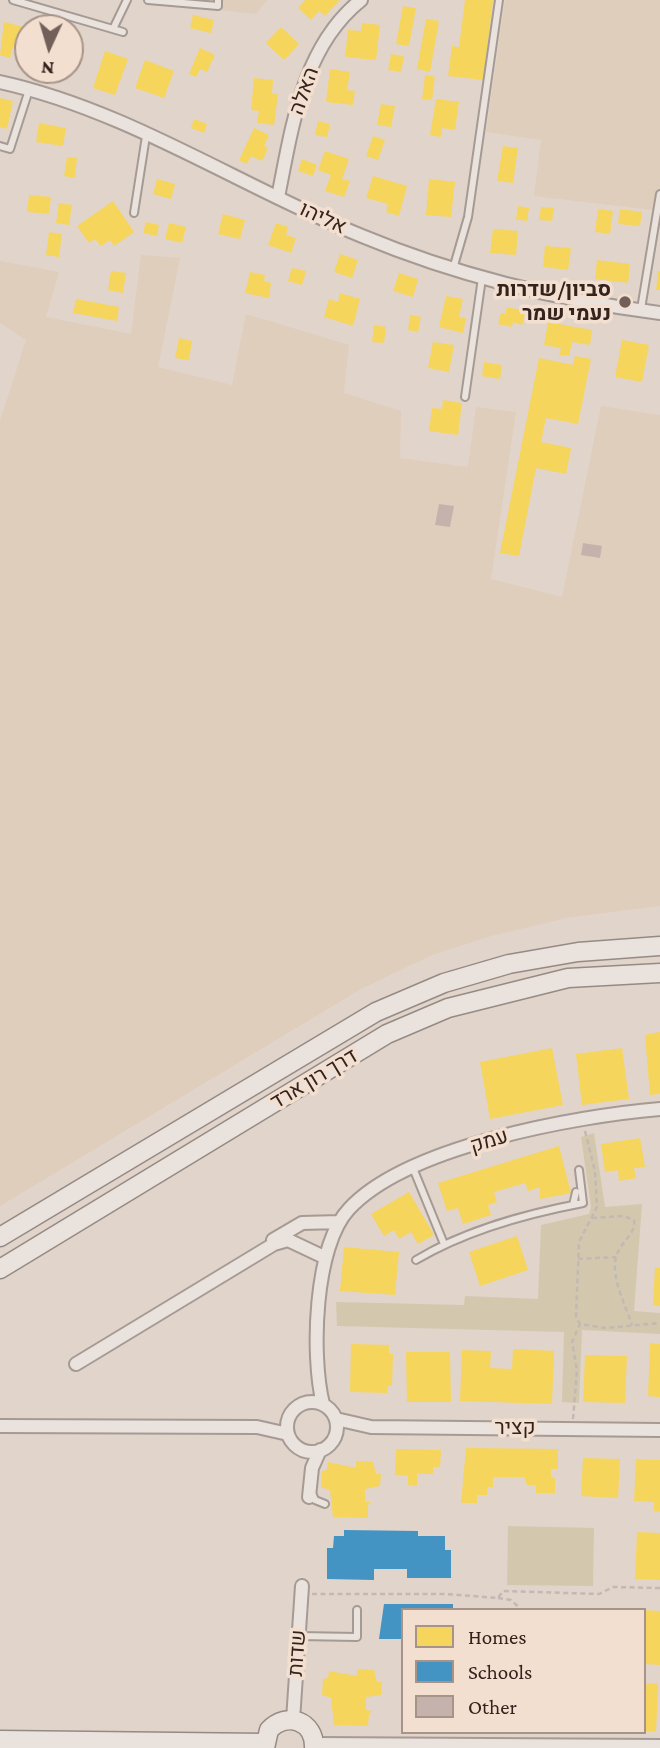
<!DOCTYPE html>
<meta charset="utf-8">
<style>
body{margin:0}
#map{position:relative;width:660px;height:1748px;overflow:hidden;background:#e1d4cb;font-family:"Crimson Pro",serif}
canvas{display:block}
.legend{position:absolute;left:401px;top:1608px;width:245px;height:126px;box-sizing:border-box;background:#f3dfd0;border:2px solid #a79388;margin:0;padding:9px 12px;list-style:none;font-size:21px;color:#34221d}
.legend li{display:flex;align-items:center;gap:14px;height:35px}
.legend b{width:35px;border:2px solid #a79388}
.north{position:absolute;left:14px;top:14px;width:70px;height:70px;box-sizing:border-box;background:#f3dfd0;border:2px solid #a79388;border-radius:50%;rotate:184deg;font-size:19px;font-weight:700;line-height:28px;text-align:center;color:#34221d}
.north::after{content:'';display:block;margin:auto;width:24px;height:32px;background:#71605a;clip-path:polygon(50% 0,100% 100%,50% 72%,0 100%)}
</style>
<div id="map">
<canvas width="660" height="1748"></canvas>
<ul class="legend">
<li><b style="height:19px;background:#f6d55c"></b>Homes</li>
<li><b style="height:19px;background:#4393c3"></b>Schools</li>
<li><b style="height:19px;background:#c5b2ac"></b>Other</li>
</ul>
<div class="north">N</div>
</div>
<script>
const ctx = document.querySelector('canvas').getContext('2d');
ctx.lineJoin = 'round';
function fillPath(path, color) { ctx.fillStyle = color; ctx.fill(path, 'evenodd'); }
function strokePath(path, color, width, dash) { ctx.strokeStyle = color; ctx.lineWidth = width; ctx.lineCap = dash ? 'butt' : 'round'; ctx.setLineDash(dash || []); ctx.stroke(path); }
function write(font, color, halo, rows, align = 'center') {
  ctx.font = font + ' "Crimson Pro",Heebo,serif'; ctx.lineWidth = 7; ctx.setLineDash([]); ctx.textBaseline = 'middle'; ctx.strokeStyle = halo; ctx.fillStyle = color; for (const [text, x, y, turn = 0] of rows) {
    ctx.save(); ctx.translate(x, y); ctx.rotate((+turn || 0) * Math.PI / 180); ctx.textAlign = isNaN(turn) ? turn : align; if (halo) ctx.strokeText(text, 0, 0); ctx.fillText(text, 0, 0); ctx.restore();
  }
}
fillPath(new Path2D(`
 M 200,0 L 267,0 L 256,14 L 199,8 Z
 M 505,0 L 660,0 L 660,211 L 534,196 L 541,140 L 486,132 Z
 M 141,255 L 180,258 L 158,367 L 232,385 L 246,314 L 349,345 L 344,393 L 401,411 L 400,458 L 468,467 L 476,407 L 516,412 L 491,579 L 562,597 L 601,406 L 660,415 L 660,906 L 566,918 L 491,936 L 432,955 L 361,989 L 0,1206 L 0,421 L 26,340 L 0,323 L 0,261 L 59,272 L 46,317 L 131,334 Z`), '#e0cebc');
fillPath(new Path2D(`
 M 594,1133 L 605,1207 L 642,1204 L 634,1311 L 660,1313 L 660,1334 L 582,1330 L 579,1403 L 562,1402 L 564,1332 L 337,1326 L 336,1302 L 464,1305 L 465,1296 L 538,1299 L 541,1225 L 589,1214 L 591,1207 L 581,1137 Z
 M 508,1526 L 594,1528 L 593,1586 L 507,1585 Z`), '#d3c8ae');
fillPath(new Path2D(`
 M 305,0 L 340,0 L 325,16 L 319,11 L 311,20 L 298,8 Z
 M 465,0 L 493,0 L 483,80 L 448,76 L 452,46 L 459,47 Z
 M 403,6 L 416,8 L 409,46 L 396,44 Z
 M 193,15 L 214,20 L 211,33 L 190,28 Z
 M 426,19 L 439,21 L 430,72 L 417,69 Z
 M 4,22 L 28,28 L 22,50 L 13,47 L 10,58 L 0,55 Z
 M 362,23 L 380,25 L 376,60 L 345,57 L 348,30 L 361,31 Z
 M 281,27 L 299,44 L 284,60 L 266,43 Z
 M 200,48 L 215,55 L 207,72 L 200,69 L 196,77 L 189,74 Z
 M 105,51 L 128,59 L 115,95 L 93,88 Z
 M 391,54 L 404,56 L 401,72 L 388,70 Z
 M 145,60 L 174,71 L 164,98 L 135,88 Z
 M 330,69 L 350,72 L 347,90 L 355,91 L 353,105 L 326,102 Z
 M 425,75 L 435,77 L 432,100 L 422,99 Z
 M 254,78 L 273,80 L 272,93 L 278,94 L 274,125 L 257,123 L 259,111 L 251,110 Z
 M 0,98 L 13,101 L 7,129 L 0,127 Z
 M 436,99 L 459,102 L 455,130 L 442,128 L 441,137 L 430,135 Z
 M 381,104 L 395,106 L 391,127 L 377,125 Z
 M 194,119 L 207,124 L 204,133 L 191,128 Z
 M 318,121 L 330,124 L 327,137 L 315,135 Z
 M 39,123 L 66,128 L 63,146 L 36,142 Z
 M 254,128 L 269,135 L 264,146 L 268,148 L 262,161 L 251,156 L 247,164 L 239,160 Z
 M 373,136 L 385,140 L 378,160 L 366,156 Z
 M 503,146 L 518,148 L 513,183 L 497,181 Z
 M 325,151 L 349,159 L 342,179 L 350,181 L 344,197 L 325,191 L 331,175 L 318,170 Z
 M 67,157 L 77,158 L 75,178 L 64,176 Z
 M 302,159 L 317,165 L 313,176 L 298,171 Z
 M 373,176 L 407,186 L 399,216 L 386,212 L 388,204 L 366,198 Z
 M 157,179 L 175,184 L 171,199 L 153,194 Z
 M 429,179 L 455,182 L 451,217 L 426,215 Z
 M 29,195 L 51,197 L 49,214 L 27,212 Z
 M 113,201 L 134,232 L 114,246 L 110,240 L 101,246 L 95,239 L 89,243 L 77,226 Z
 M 59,203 L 72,205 L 69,225 L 56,223 Z
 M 518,206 L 529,208 L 527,221 L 516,219 Z
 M 541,207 L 554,208 L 552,221 L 539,220 Z
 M 598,209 L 613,211 L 610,234 L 595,232 Z
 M 620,209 L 642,212 L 640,226 L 618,224 Z
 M 223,214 L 245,220 L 240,239 L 218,234 Z
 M 146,222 L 159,225 L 157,236 L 143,233 Z
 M 169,223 L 186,227 L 182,243 L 165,239 Z
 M 276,223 L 288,227 L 286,235 L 296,238 L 291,253 L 268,245 Z
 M 493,229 L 518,231 L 516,255 L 490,253 Z
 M 49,232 L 62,234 L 59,257 L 46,255 Z
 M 545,246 L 571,248 L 568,270 L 543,267 Z
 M 340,254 L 358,260 L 352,278 L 334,272 Z
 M 597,260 L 630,264 L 628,283 L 595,279 Z
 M 292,268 L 306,271 L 302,285 L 288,281 Z
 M 111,271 L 126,273 L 123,293 L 108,290 Z
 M 658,271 L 660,271 L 660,290 L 656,290 Z
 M 250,272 L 265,275 L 264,281 L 271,283 L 269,298 L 245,293 Z
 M 399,273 L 418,279 L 413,297 L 393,291 Z
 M 340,293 L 360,299 L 353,326 L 324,317 L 329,299 L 338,302 Z
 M 446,296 L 463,299 L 459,317 L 466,318 L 463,333 L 439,327 Z
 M 76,299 L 119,307 L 117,321 L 73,313 Z
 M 507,307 L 526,311 L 522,325 L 513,322 L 512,327 L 498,324 L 501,313 L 505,314 Z
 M 410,315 L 421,317 L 418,332 L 408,330 Z
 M 548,322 L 592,330 L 590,345 L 572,342 L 569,356 L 559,355 L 561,348 L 544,345 Z
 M 374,325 L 386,327 L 384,343 L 372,342 Z
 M 179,338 L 192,341 L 189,360 L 175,358 Z
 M 622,340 L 649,345 L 642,382 L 615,377 Z
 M 433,342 L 454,345 L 449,372 L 428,368 Z
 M 575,356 L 591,359 L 578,424 L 546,418 L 541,442 L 571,448 L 566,474 L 536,468 L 519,556 L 500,553 L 539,358 L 573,365 Z
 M 484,362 L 502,365 L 500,379 L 482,376 Z
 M 443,400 L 462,403 L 458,435 L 429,431 L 432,408 L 442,409 Z
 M 660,1032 L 660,1094 L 650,1095 L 645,1035 Z
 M 552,1048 L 563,1105 L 490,1119 L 480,1062 Z
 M 622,1048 L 629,1099 L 582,1105 L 576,1054 Z
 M 640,1138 L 645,1167 L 634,1168 L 636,1178 L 619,1181 L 618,1170 L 605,1172 L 601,1144 Z
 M 559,1146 L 571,1193 L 540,1199 L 540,1187 L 528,1191 L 525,1183 L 494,1192 L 497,1202 L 488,1205 L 491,1215 L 463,1224 L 458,1208 L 447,1211 L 438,1183 Z
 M 409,1192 L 434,1235 L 418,1244 L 411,1232 L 399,1239 L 394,1230 L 384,1236 L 371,1214 Z
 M 517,1236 L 528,1270 L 480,1286 L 469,1252 Z
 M 344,1247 L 399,1252 L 395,1295 L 340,1291 Z
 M 655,1267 L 660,1268 L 660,1306 L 653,1305 Z
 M 650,1343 L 660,1344 L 660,1397 L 648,1396 Z
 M 351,1344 L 389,1345 L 389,1354 L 393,1354 L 392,1386 L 388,1386 L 387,1393 L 350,1392 Z
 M 513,1349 L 554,1351 L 552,1404 L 460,1401 L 462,1350 L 491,1351 L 490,1368 L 512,1369 Z
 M 406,1352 L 450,1352 L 451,1402 L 407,1402 Z
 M 585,1355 L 627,1356 L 625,1403 L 583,1402 Z
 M 466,1448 L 558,1449 L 558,1469 L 551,1469 L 551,1478 L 555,1478 L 555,1493 L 536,1493 L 536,1485 L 527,1485 L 524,1477 L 493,1477 L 493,1487 L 487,1487 L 487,1495 L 477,1495 L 477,1503 L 461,1503 Z
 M 396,1449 L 441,1450 L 440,1467 L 433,1467 L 433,1474 L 417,1474 L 417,1486 L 408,1485 L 408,1476 L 395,1475 Z
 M 583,1458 L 620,1459 L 618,1498 L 581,1496 Z
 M 636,1459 L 660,1460 L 660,1512 L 654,1511 L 654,1502 L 634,1501 Z
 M 356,1461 L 373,1462 L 376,1474 L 381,1474 L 380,1486 L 365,1489 L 365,1502 L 371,1502 L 368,1505 L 368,1518 L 333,1517 L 330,1490 L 321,1487 L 322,1471 L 327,1470 L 328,1462 L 356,1468 Z
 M 637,1532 L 660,1533 L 660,1580 L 635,1579 Z
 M 644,1610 L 660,1611 L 660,1665 L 644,1664 Z
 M 357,1669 L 374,1670 L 377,1682 L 382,1682 L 381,1695 L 366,1697 L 366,1710 L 372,1711 L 369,1714 L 368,1726 L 334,1725 L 331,1698 L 322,1695 L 323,1679 L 328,1678 L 329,1671 L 357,1676 Z
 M 644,1683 L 658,1684 L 656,1732 L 644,1731 Z`), '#f6d55c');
fillPath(new Path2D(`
 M 344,1530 L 418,1531 L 418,1536 L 445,1536 L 445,1550 L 451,1550 L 451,1578 L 407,1578 L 407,1569 L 374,1569 L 374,1580 L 327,1579 L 327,1548 L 333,1548 L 334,1536 L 344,1536 Z
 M 384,1604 L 453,1604 L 453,1610 L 403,1610 L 403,1639 L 379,1639 Z`), '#4393c3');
fillPath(new Path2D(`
 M 439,504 L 454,506 L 450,527 L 435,525 Z
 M 583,543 L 602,546 L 600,558 L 581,555 Z`), '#c5b2ac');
const lane = new Path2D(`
 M 13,0 L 123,32
 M 148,0 L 218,6 L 218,0
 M 113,29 L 127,0
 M 0,146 L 10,149 L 29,90
 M 134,213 L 146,136
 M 453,269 L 468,217 L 499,0
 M 641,309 L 660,194
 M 465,397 L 482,278
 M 413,1168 L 444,1244
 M 573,1205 L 576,1192
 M 416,1260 C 466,1230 525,1214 583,1203 L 579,1170
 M 312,1493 L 315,1500 L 325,1504
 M 299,1636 L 357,1637 L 357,1610`);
const street = new Path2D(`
 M 0,82 C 128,110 241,187 362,236 C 458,276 557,300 660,313
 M 278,197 C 292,128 302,47 361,0
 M 273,1240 L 302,1223 L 339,1222
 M 76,1364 L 274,1244 L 288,1240 L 324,1257
 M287 1427a25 25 0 1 1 50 0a25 25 0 1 1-50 0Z
 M 323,1404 C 311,1356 314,1246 349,1209 C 407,1146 577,1116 660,1109
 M 336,1419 L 371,1427 L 660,1430
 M 0,1426 L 257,1427 L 288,1434
 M 309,1497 L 312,1468 L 320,1450
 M 293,1720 L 302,1586
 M 315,1744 L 660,1746`);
const secondary = new Path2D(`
 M 0,1237 L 376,1012 L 444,983 L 509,964 L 578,952 L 660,946
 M 0,1269 L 387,1034 L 448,1008 L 568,978 L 660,973
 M 0,1740 L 265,1743
 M 265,1748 L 269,1730 C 287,1711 315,1721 314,1748`);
strokePath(lane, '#a69a94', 10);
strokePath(street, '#a69a94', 16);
strokePath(secondary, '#968a84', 21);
strokePath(new Path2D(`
 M 585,1131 L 595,1171 L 597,1207 L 579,1242 L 576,1317 L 580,1324 L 606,1328 L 660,1323
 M 592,1218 L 623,1216 L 634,1220 C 636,1234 622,1241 617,1254 C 609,1275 626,1306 632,1325
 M 578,1259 L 616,1257
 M 573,1419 L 577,1370 L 572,1342 L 580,1324
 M 312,1594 L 446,1594 L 498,1598 L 503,1591 L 599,1594 L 613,1587 L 660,1588
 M 498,1598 L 511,1600 L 522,1610`), '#c2b9b3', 2.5, [5, 3.5]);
strokePath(lane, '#eae2dc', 6);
strokePath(street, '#eae2dc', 12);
strokePath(secondary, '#eae2dc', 18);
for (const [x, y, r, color] of [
 [625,302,7,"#71605a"]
]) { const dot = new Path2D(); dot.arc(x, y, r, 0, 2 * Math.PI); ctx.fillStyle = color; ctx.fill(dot); strokePath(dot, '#f3dfd0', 2.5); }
write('21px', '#34221d', '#f3dfd0', [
 ["האלה",304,91,-70],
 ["אליהו",323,218,25],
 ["דרך רון ארד",314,1079,-31],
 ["עמק",489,1141,-17],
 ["קציר",515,1428],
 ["שדות",297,1653,-86]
]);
write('bold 21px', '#34221d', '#f3dfd0', [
 ["סביון/שדרות",611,290],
 ["נעמי שמר",611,314]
], 'right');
</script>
